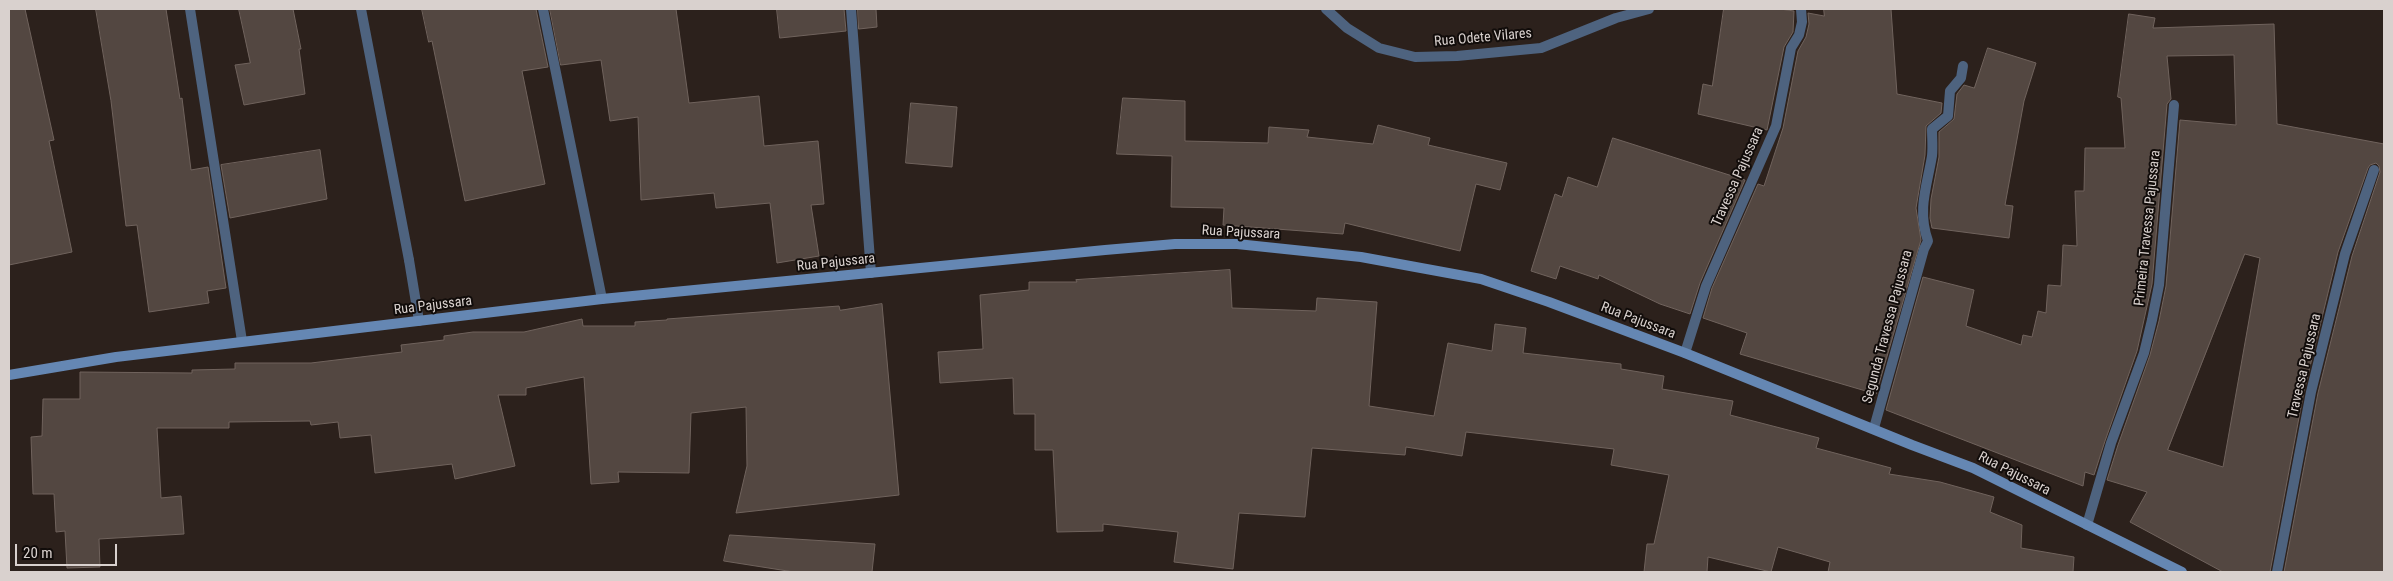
<!DOCTYPE html>
<style>
body{margin:0}
#map{position:relative;width:2393px;height:581px;overflow:hidden;background:#2c211c;font-family:"Roboto Condensed",sans-serif}
canvas{display:block}
.frame{position:absolute;inset:0;border:10px solid #d9d1ce;pointer-events:none}
.scale{position:absolute;left:15px;top:544px;width:102px;height:22px;box-sizing:border-box;border:2px solid #d9d1ce;border-top:0;padding-left:6px;font-size:15px;line-height:18px;white-space:nowrap;color:#d9d1ce;-webkit-text-stroke:4px #110c0a;paint-order:stroke}
</style>
<div id="map">
<canvas width="2393" height="581"></canvas>
<div class="frame"></div>
<div class="scale">20 m</div>
</div>
<script>
const ctx = document.querySelector('canvas').getContext('2d');
ctx.lineJoin = 'round';
function fillPath(path, color) { ctx.fillStyle = color; ctx.fill(path, 'evenodd'); }
function strokePath(path, color, width, dash) { ctx.strokeStyle = color; ctx.lineWidth = width; ctx.lineCap = dash ? 'butt' : 'round'; ctx.setLineDash(dash || []); ctx.stroke(path); }
function write(font, color, halo, rows, align = 'center') {
  ctx.font = font + ' "Roboto Condensed",sans-serif'; ctx.lineWidth = 4; ctx.setLineDash([]); ctx.textBaseline = 'middle'; ctx.strokeStyle = halo; ctx.fillStyle = color; for (const [text, x, y, turn = 0] of rows) {
    ctx.save(); ctx.translate(x, y); ctx.rotate((+turn || 0) * Math.PI / 180); ctx.textAlign = isNaN(turn) ? turn : align; if (halo) ctx.strokeText(text, 0, 0); ctx.fillText(text, 0, 0); ctx.restore();
  }
}
const building = new Path2D(`
 M 9,9 L 25,9 L 54,140 L 49,141 L 72,252 L 9,265 Z
 M 96,9 L 166,9 L 180,99 L 182,98 L 191,170 L 208,167 L 216,220 L 226,288 L 207,291 L 209,303 L 149,312 L 137,225 L 126,226 L 111,101 Z
 M 239,9 L 293,9 L 301,49 L 299,49 L 305,94 L 244,105 L 235,65 L 250,63 Z
 M 422,9 L 536,9 L 548,67 L 522,71 L 545,184 L 465,201 L 432,41 L 429,42 Z
 M 550,9 L 676,9 L 689,103 L 759,96 L 764,146 L 818,141 L 824,204 L 811,205 L 819,256 L 777,263 L 770,203 L 716,208 L 714,193 L 641,200 L 638,117 L 610,121 L 601,60 L 561,65 Z
 M 777,9 L 844,9 L 846,31 L 780,38 Z
 M 858,9 L 876,9 L 877,27 L 859,29 Z
 M 1724,9 L 1780,9 L 1794,11 L 1793,32 L 1784,47 L 1767,130 L 1698,114 L 1703,84 L 1712,86 Z
 M 1824,9 L 1891,9 L 1897,94 L 1942,103 L 1941,113 L 1926,126 L 1925,155 L 1916,208 L 1921,240 L 1876,394 L 1740,354 L 1747,333 L 1703,318 L 1712,288 L 1758,184 L 1764,186 L 1783,128 L 1798,51 L 1806,37 L 1809,24 L 1808,13 L 1824,16 Z
 M 2129,14 L 2155,18 L 2153,28 L 2274,24 L 2277,124 L 2384,144 L 2384,572 L 2284,572 L 2318,393 L 2352,256 L 2380,172 L 2379,166 L 2376,163 L 2370,165 L 2368,168 L 2338,252 L 2304,391 L 2270,572 L 2223,572 L 2130,522 L 2147,492 L 2107,480 L 2118,445 L 2150,355 L 2159,321 L 2166,286 L 2180,120 L 2236,125 L 2234,55 L 2167,56 L 2171,99 L 2167,104 L 2152,284 L 2137,351 L 2105,441 L 2094,475 L 2085,472 L 2083,486 L 1886,410 L 1923,277 L 1974,290 L 1966,326 L 2021,345 L 2023,335 L 2032,337 L 2038,311 L 2046,313 L 2048,285 L 2061,286 L 2063,245 L 2077,246 L 2075,191 L 2084,191 L 2085,148 L 2125,148 L 2121,98 L 2118,97 ZM 2245,254 L 2260,258 L 2223,467 L 2168,450 Z
 M 1988,48 L 2036,63 L 2024,101 L 2005,205 L 2013,206 L 2009,238 L 1932,228 L 1930,218 L 1931,199 L 1939,157 L 1939,132 L 1954,119 L 1957,94 L 1964,85 L 1974,88 Z
 M 1123,98 L 1185,101 L 1185,141 L 1268,143 L 1269,127 L 1309,130 L 1307,137 L 1373,144 L 1378,125 L 1430,138 L 1428,145 L 1507,163 L 1500,190 L 1476,184 L 1460,251 L 1345,223 L 1343,234 L 1223,225 L 1224,208 L 1171,207 L 1172,156 L 1117,154 Z
 M 911,103 L 957,107 L 952,167 L 906,163 Z
 M 1613,138 L 1745,180 L 1700,283 L 1690,314 L 1660,304 L 1599,275 L 1598,279 L 1560,266 L 1556,279 L 1531,271 L 1555,194 L 1562,197 L 1568,177 L 1597,187 Z
 M 320,150 L 327,199 L 230,218 L 221,165 Z
 M 1230,270 L 1232,308 L 1316,311 L 1317,298 L 1377,302 L 1369,406 L 1434,416 L 1448,343 L 1492,351 L 1495,324 L 1526,328 L 1523,353 L 1621,364 L 1621,369 L 1664,376 L 1662,389 L 1733,401 L 1730,415 L 1819,438 L 1816,448 L 1891,468 L 1889,474 L 1940,482 L 1994,497 L 1990,512 L 2022,525 L 2021,548 L 2074,557 L 2073,572 L 1828,572 L 1830,562 L 1778,547 L 1771,572 L 1708,557 L 1707,572 L 1644,572 L 1647,544 L 1654,544 L 1669,475 L 1611,465 L 1614,449 L 1466,432 L 1462,456 L 1406,447 L 1405,455 L 1312,448 L 1305,517 L 1239,513 L 1233,569 L 1174,562 L 1178,532 L 1103,524 L 1103,531 L 1057,532 L 1053,450 L 1035,450 L 1035,414 L 1014,414 L 1013,378 L 940,383 L 938,352 L 983,349 L 980,295 L 1029,290 L 1029,282 L 1077,282 L 1076,280 Z
 M 882,304 L 899,495 L 736,513 L 747,466 L 746,407 L 691,413 L 689,473 L 618,472 L 619,482 L 591,484 L 584,377 L 526,388 L 526,395 L 498,395 L 515,466 L 455,479 L 452,464 L 375,473 L 371,435 L 340,438 L 338,422 L 311,425 L 310,421 L 229,422 L 229,428 L 157,428 L 161,498 L 181,496 L 184,534 L 99,539 L 100,567 L 67,568 L 65,531 L 56,532 L 54,494 L 33,494 L 31,437 L 42,436 L 43,399 L 80,399 L 80,372 L 192,373 L 192,370 L 235,369 L 235,363 L 311,363 L 402,352 L 401,345 L 444,340 L 444,336 L 473,332 L 524,332 L 582,319 L 583,326 L 635,326 L 635,322 L 667,320 L 667,319 L 839,306 L 840,310 Z
 M 730,535 L 875,544 L 872,572 L 794,572 L 724,561 Z`);
fillPath(building, '#534741');
strokePath(building, '#70635d', 1);
strokePath(new Path2D(`
 M 361,9 L 409,260`), '#4e637f', 10);
strokePath(new Path2D(`
 M 190,9 L 242,341
 M 543,9 L 602,299
 M 851,9 L 871,273
 M 1326,9 L 1347,28 L 1379,48 L 1415,57 L 1457,56 L 1541,48 L 1616,18 L 1649,9
 M 409,260 L 419,321
 M 1685,353 L 1706,286 L 1776,126 L 1791,48 L 1799,35 L 1802,22 L 1801,9
 M 1874,428 L 1924,249 L 1928,241 C 1917,210 1927,186 1932,156 C 1933,147 1932,137 1932,129 L 1948,116 L 1950,91 L 1961,78 L 1963,66
 M 2087,525 L 2111,443 L 2144,353 L 2152,320 L 2159,285 L 2174,105
 M 2277,572 L 2311,392 L 2345,254 L 2374,170`), '#4e637f', 10);
strokePath(new Path2D(`
 M 9,375 L 116,357 L 602,299 L 1105,250 L 1175,244 L 1237,244 L 1361,257 L 1481,279 L 1549,302 L 1685,353 L 1912,445 L 1973,468 L 2182,572`), '#6587b3', 10);
write('14px', '#d9d1ce', '#110c0a', [
 ["Rua Odete Vilares",1483,38,-5],
 ["Travessa Pajussara",1738,177,-66],
 ["Primeira Travessa Pajussara",2148,228,-84],
 ["Rua Pajussara",1241,233,3],
 ["Rua Pajussara",836,263,-6],
 ["Rua Pajussara",433,306,-7],
 ["Rua Pajussara",1638,321,21],
 ["Segunda Travessa Pajussara",1888,327,-75],
 ["Travessa Pajussara",2305,366,-77],
 ["Rua Pajussara",2014,474,27]
]);
</script>
